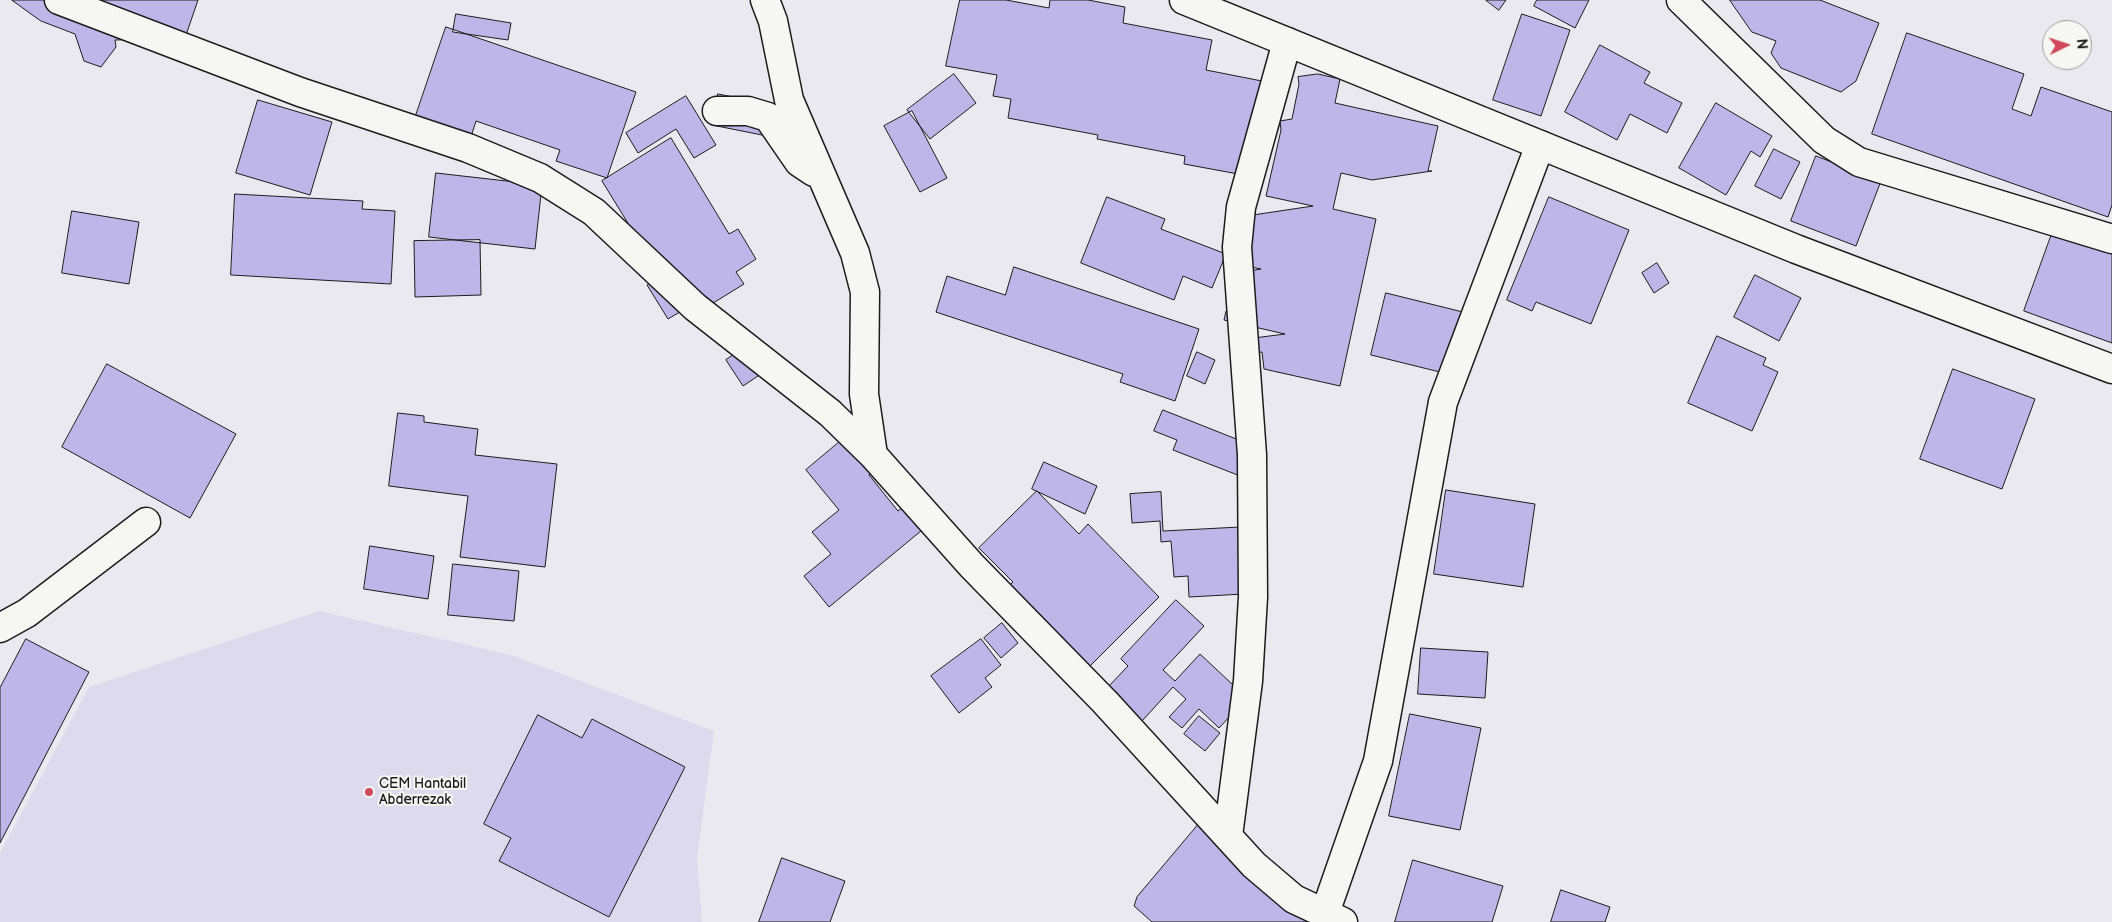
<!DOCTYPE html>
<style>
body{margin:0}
#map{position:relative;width:2112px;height:922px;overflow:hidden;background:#ebe9f0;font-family:"Balsamiq Sans",sans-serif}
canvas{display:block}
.north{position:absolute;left:2042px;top:20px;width:50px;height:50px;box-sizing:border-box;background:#f6f6f2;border:1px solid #9f9f9c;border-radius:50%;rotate:86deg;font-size:14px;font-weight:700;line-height:20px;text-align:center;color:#1c1c1c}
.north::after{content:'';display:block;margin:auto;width:18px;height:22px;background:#d1495b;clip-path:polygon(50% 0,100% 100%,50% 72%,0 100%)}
</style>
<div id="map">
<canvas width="2112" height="922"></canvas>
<div class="north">N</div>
</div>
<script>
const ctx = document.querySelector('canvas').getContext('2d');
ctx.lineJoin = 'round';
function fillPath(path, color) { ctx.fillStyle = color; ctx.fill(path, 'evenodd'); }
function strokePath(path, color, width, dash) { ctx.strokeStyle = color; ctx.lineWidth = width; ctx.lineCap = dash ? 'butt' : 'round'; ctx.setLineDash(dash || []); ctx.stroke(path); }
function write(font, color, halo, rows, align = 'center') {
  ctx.font = font + ' "Balsamiq Sans",sans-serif'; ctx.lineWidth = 4; ctx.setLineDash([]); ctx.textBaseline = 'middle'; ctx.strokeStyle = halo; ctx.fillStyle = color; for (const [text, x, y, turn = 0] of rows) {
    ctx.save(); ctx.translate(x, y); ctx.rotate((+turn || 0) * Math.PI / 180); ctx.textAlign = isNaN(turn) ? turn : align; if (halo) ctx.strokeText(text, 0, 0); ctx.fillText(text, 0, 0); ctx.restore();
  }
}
fillPath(new Path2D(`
 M 319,611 L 511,655 L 714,731 L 697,858 L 702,922 L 0,922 L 0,853 L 89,687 Z`), '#dedaee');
const building = new Path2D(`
 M 12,0 L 198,0 L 185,38 L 115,40 L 116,47 L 101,67 L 84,61 L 75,34 L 41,21 Z
 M 960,0 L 1006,0 L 1049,8 L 1050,0 L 1088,0 L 1125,7 L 1123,23 L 1212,40 L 1206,70 L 1267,82 L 1249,176 L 1184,164 L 1185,156 L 1097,139 L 1098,135 L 1008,118 L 1011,99 L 993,96 L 997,75 L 946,66 Z
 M 1486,0 L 1506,0 L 1499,10 Z
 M 1537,0 L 1589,0 L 1575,28 L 1534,6 Z
 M 1730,0 L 1820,0 L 1879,23 L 1856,81 L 1841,92 L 1781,68 L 1771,53 L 1776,41 L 1752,32 Z
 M 456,14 L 511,23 L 508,40 L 453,32 Z
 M 1522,14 L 1570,30 L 1541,116 L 1493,100 Z
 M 446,27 L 636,92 L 607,178 L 556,161 L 560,150 L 476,121 L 466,152 L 410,133 Z
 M 1907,33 L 2024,74 L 2012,109 L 2031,116 L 2041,87 L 2112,112 L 2112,205 L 2108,217 L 1872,134 Z
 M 1600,45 L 1650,72 L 1644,83 L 1682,103 L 1667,133 L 1630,114 L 1617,140 L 1565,112 Z
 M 954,74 L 976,103 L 930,139 L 907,110 Z
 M 1318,74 L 1340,79 L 1335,103 L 1438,126 L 1428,171 L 1432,171 L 1372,180 L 1341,173 L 1333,209 L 1376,219 L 1340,386 L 1264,369 L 1262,352 L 1248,354 L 1246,339 L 1285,334 L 1224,320 L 1226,311 L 1241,314 L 1235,273 L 1261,269 L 1232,263 L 1226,219 L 1313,206 L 1266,196 L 1281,130 L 1280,121 L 1292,119 L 1299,84 L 1298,77 Z
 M 718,94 L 768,104 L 762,135 L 712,125 Z
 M 686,96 L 716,145 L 694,158 L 676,129 L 638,153 L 626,133 Z
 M 258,100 L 332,122 L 310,195 L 236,173 Z
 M 1716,103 L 1772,136 L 1760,157 L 1751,151 L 1726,195 L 1679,168 Z
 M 912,111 L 947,178 L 920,192 L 884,126 Z
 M 671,138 L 729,234 L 738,229 L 756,259 L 736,272 L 744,284 L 705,308 L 700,300 L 668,319 L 647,285 L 661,277 L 602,181 Z
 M 1774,149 L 1800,162 L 1781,199 L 1755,186 Z
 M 1816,156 L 1881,181 L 1856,246 L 1791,221 Z
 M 436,173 L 542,185 L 535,249 L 429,237 Z
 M 235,194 L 363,201 L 362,209 L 395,211 L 391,284 L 231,275 Z
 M 1107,197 L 1165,219 L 1161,229 L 1226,254 L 1212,288 L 1183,276 L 1174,300 L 1081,263 Z
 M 1549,197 L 1629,230 L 1591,324 L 1536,302 L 1532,311 L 1507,300 Z
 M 72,211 L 139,222 L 129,284 L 62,273 Z
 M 2054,228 L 2112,249 L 2112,343 L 2024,311 Z
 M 480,240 L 481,295 L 415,297 L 414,241 Z
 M 1657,263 L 1669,283 L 1654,293 L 1642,273 Z
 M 1014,267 L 1199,329 L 1175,401 L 1120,382 L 1123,374 L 936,312 L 947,276 L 1005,295 Z
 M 1755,275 L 1801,298 L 1779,341 L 1734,317 Z
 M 1386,293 L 1467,313 L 1452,375 L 1371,355 Z
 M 1717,336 L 1766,358 L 1763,365 L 1778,372 L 1752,431 L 1688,403 Z
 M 747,346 L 764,372 L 743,386 L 726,360 Z
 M 1197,352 L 1215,360 L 1205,384 L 1187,376 Z
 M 107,364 L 236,434 L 190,518 L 62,447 Z
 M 1953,369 L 2035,399 L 2002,489 L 1920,459 Z
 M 1163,410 L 1259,448 L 1248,479 L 1173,450 L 1177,440 L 1154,431 Z
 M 398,413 L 424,416 L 424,422 L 478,429 L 475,455 L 557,464 L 545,567 L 460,557 L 468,496 L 389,486 Z
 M 849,434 L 877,468 L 869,475 L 898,511 L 914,497 L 933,521 L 829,607 L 804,576 L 831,554 L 812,532 L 839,510 L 806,470 Z
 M 1044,462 L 1097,486 L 1085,514 L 1032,489 Z
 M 1446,490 L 1535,504 L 1523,587 L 1434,574 Z
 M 1037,491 L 1079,534 L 1088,524 L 1159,597 L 1087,669 L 1007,588 L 1013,582 L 979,548 Z
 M 1161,492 L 1163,531 L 1240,527 L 1244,594 L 1189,597 L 1188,576 L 1174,577 L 1171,541 L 1161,542 L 1160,521 L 1132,523 L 1130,494 Z
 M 370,546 L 434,556 L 428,599 L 364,589 Z
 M 453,564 L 519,571 L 514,621 L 448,615 Z
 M 1176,600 L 1204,626 L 1163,670 L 1175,681 L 1200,654 L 1247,698 L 1219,728 L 1199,709 L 1182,728 L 1169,717 L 1186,699 L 1173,687 L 1142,721 L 1107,688 L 1128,666 L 1121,659 Z
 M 1002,623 L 1018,643 L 1001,658 L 984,638 Z
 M 26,639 L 89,672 L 0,843 L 0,688 Z
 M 981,639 L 1001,665 L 985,678 L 992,687 L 959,713 L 931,676 Z
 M 1421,648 L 1488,652 L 1485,698 L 1418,694 Z
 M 1410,714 L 1481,728 L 1460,830 L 1389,816 Z
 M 538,715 L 582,738 L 592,719 L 685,767 L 609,917 L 499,861 L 511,838 L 484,824 Z
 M 1199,716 L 1220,733 L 1205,751 L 1184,734 Z
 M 1203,819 L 1321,922 L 1152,922 L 1134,906 L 1137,897 Z
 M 782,858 L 845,881 L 830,922 L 759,922 Z
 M 1413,860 L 1503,886 L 1492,922 L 1395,922 Z
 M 1561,890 L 1610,907 L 1605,922 L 1551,922 Z`);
fillPath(building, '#beb6e8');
strokePath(building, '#1c1c1c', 1);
const street = new Path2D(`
 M 59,0 L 300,92 L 468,148 L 540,178 L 594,212 L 695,307 L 830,413 L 873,455 L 972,566 L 1105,702 L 1254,865 L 1294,899 L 1343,922
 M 765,0 L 773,21 L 789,100 L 855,253 L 865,292 L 864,394 L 873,455
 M 1681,0 L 1824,140 L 1859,162 L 2112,239
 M 717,111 L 748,111 L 768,117 L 799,162 L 814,172
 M 0,628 L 27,613 L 146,522
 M 1228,836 L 1248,681 L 1253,597 L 1252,455 L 1237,247 L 1241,207 L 1287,42
 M 1325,913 L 1378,761 L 1443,402 L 1540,145`);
const secondary = new Path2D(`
 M 1184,0 L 1796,249 L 2112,369`);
strokePath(street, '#1c1c1c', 31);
strokePath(secondary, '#1c1c1c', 31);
strokePath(street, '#f6f6f2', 28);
strokePath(secondary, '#f6f6f2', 28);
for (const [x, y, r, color] of [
 [369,792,5,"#d1495b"]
]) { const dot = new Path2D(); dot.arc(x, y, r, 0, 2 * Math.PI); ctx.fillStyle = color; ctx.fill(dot); strokePath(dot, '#f6f6f2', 2); }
write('14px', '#1c1c1c', '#f6f6f2', [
 ["CEM Hantabil",379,784],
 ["Abderrezak",379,800]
], 'left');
</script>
